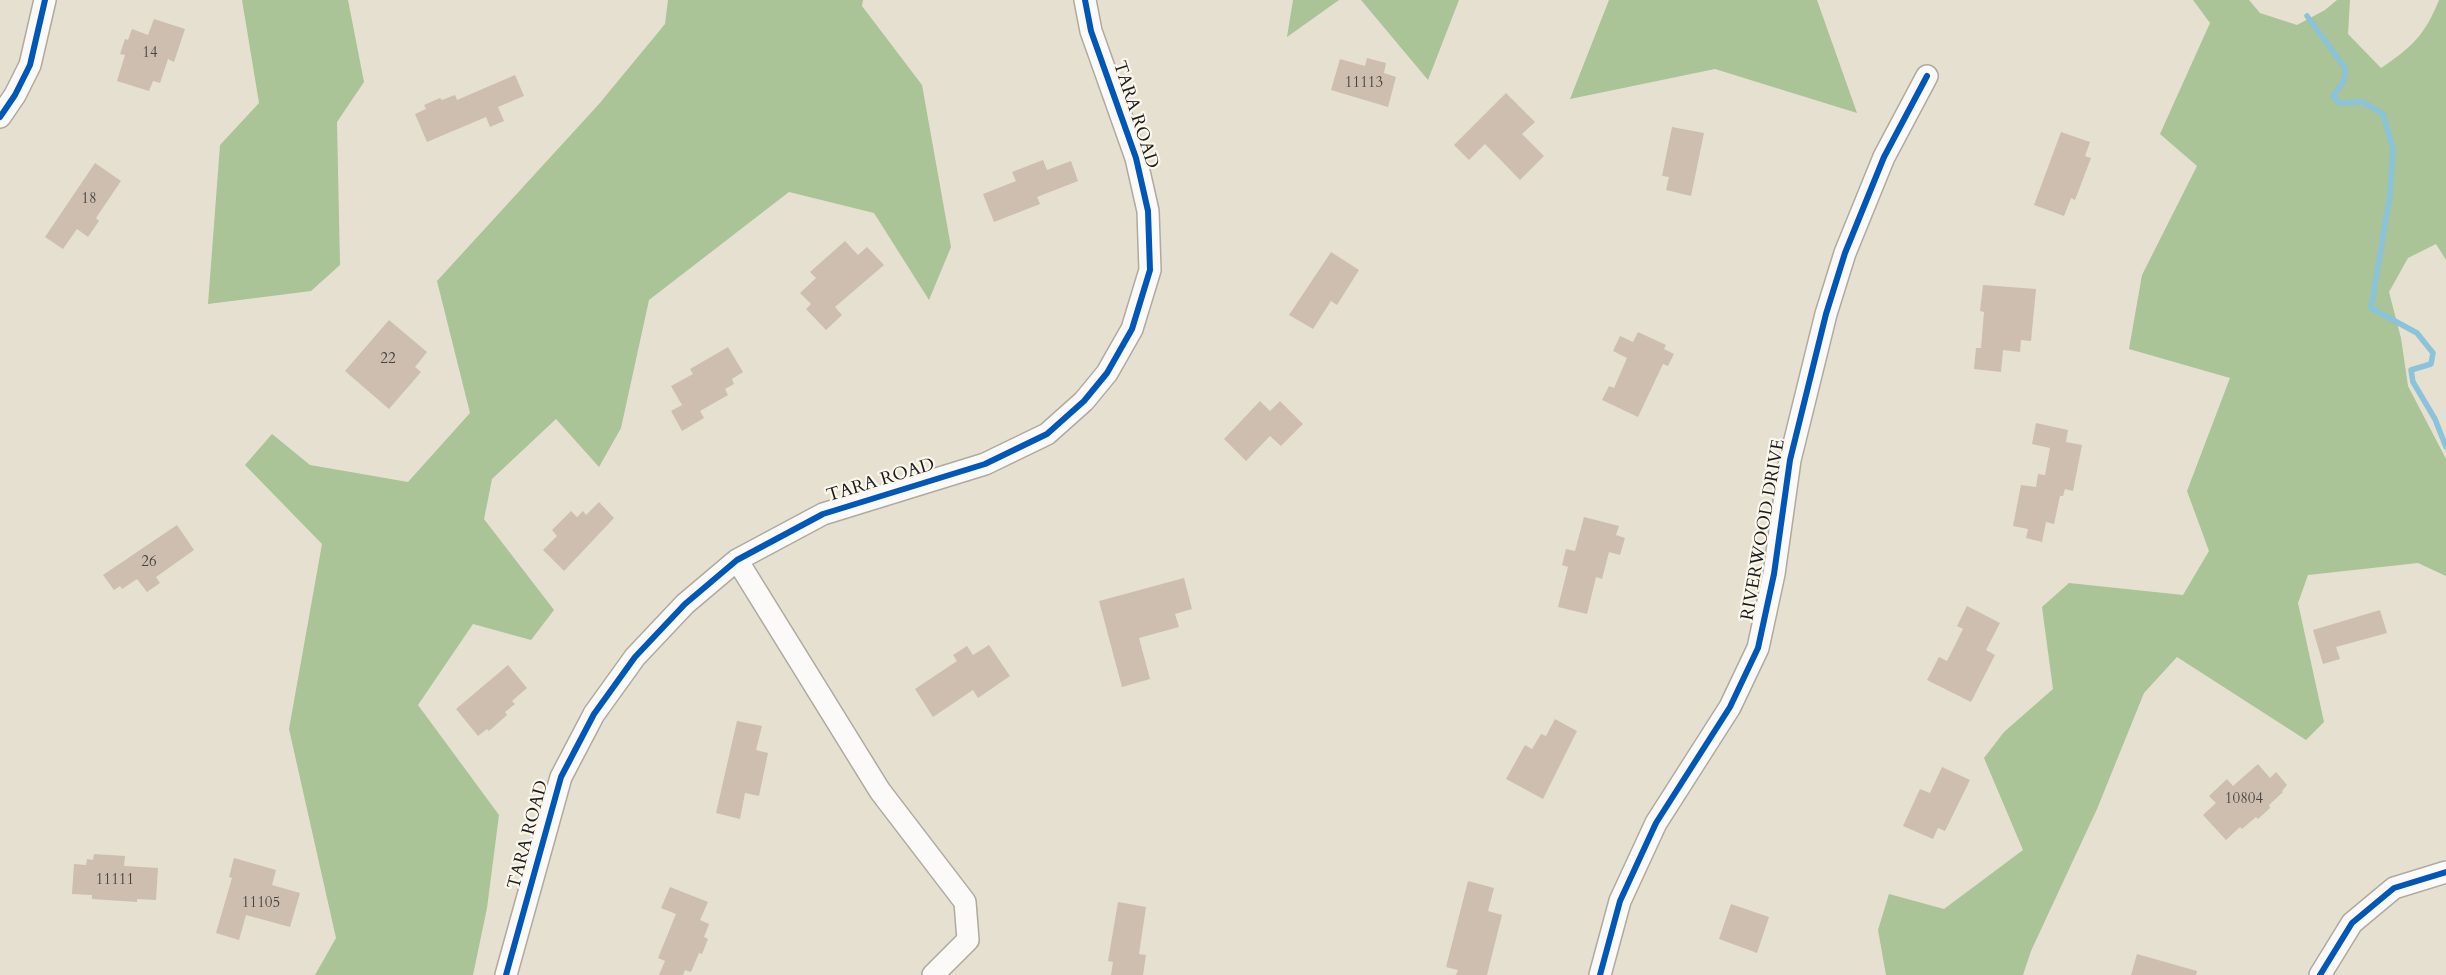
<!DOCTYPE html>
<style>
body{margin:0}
canvas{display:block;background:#e6e0d0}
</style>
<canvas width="2446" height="975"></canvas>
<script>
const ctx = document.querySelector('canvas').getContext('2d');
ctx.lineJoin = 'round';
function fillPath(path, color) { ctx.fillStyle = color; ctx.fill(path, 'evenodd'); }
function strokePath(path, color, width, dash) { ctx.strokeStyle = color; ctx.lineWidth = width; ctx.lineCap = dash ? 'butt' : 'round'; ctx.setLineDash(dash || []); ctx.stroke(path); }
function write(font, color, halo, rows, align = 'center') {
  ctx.font = font + ' Cardo,serif'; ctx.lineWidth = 4.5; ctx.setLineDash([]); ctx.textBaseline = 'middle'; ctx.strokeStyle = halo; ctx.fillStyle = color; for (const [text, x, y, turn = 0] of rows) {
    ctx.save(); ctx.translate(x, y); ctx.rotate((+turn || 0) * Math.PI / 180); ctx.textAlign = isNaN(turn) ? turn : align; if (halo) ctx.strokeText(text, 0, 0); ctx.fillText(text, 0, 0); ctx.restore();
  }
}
fillPath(new Path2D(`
 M 242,0 L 348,0 L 364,82 L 337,122 L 340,265 L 311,291 L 208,304 L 220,145 L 259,103 Z
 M 668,0 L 863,0 L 862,6 L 922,85 L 951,247 L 929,300 L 874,213 L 789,192 L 649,300 L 621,428 L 599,467 L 556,419 L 492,479 L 484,519 L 554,610 L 531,640 L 473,624 L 418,705 L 499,815 L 487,908 L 473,975 L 315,975 L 336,938 L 289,729 L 322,544 L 245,465 L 272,434 L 310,465 L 408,482 L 470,413 L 437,281 L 599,104 L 665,24 Z
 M 1293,0 L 1339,0 L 1287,37 Z
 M 1361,0 L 1459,0 L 1428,80 Z
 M 1609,0 L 1817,0 L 1857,113 L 1715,69 L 1570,99 Z
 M 2193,0 L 2249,0 L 2260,13 L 2297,25 L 2325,10 L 2337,0 L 2350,0 L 2348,34 L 2381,68 C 2412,47 2425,35 2439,0 L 2446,0 L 2446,260 L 2436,244 L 2408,258 L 2389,292 L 2401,338 L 2408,386 L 2446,459 L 2446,576 L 2418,563 L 2308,575 L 2298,603 L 2324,722 L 2306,740 L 2177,657 L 2144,693 L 2097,809 L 2031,951 L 2023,975 L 1886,975 L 1878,930 L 1889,894 L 1944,909 L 2023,850 L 1984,758 L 2004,732 L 2053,689 L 2042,607 L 2069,583 L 2183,595 L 2209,551 L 2187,491 L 2230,378 L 2129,349 L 2142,275 L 2197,166 L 2160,134 L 2210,23 Z`), '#aac397');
strokePath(new Path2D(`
 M 2307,16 L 2345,68 L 2344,81 L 2333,96 L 2339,103 L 2363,102 L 2383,114 L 2393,149 L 2390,194 L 2371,308 L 2417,333 L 2433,353 L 2431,364 L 2411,370 L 2413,382 L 2435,419 L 2446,447`), '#8ac3da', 5.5);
fillPath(new Path2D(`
 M 154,19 L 185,29 L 174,62 L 168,59 L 160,83 L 153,81 L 149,91 L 117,81 L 125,55 L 120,54 L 125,39 L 128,40 L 132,29 L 148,35 Z
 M 1367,58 L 1386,63 L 1384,73 L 1396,77 L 1388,107 L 1331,90 L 1340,59 L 1365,66 Z
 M 515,75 L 524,96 L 498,107 L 504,121 L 490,127 L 486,117 L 427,142 L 415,114 L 426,109 L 424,105 L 440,98 L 442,100 L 455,95 L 457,100 Z
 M 1506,93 L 1535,122 L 1522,134 L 1544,156 L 1520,180 L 1485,144 L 1469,160 L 1454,145 Z
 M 1672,127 L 1704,133 L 1691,196 L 1666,190 L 1669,177 L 1662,176 Z
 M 2061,132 L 2090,142 L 2085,156 L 2091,158 L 2075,200 L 2071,198 L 2064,216 L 2034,205 Z
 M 1043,160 L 1047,170 L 1071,161 L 1078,181 L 1037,197 L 1040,204 L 994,222 L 983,194 L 1016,181 L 1012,172 Z
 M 95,163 L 121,181 L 96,218 L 99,221 L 88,237 L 77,229 L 63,249 L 45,237 Z
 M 845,241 L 858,255 L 867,247 L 884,265 L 835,307 L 842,315 L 826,330 L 806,309 L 811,304 L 800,293 L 816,278 L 810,272 Z
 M 1331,252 L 1359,270 L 1337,305 L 1331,301 L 1313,329 L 1289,315 Z
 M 1983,285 L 2036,289 L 2031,341 L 2021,340 L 2020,352 L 2003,350 L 2001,372 L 1974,369 L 1976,348 L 1981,348 L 1984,312 L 1980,311 Z
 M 389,320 L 427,352 L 415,367 L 421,372 L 389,409 L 345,371 Z
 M 1638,332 L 1666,345 L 1664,349 L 1674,354 L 1668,366 L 1663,364 L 1638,417 L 1602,400 L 1609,386 L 1614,388 L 1627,358 L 1613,351 L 1620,336 L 1633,342 Z
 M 728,347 L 743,372 L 732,379 L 734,384 L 725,389 L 728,395 L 700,411 L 704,418 L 682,431 L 671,411 L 682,405 L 671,386 L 693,374 L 690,369 Z
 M 1260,401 L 1270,411 L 1280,401 L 1303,424 L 1281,446 L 1270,436 L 1246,461 L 1224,439 Z
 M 2036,423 L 2068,430 L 2066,442 L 2082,445 L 2073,491 L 2065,489 L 2063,496 L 2060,496 L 2054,524 L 2046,522 L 2042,542 L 2026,538 L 2028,529 L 2013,526 L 2021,485 L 2036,487 L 2038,474 L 2045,475 L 2050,448 L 2032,444 Z
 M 599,502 L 614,518 L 564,571 L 543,550 L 557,536 L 552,530 L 571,511 L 577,517 L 583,511 L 586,515 Z
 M 1584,517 L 1619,526 L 1616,535 L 1625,538 L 1620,555 L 1609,552 L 1602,579 L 1596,577 L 1587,614 L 1558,607 L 1568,567 L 1562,565 L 1566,549 L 1575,551 Z
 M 177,525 L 194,550 L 156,577 L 160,583 L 147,592 L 137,579 L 122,589 L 120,586 L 114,590 L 103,575 Z
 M 1184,578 L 1192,609 L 1175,614 L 1179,627 L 1139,638 L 1150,679 L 1122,687 L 1099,601 Z
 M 1967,606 L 2000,623 L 1986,650 L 1995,655 L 1971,702 L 1927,680 L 1939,657 L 1947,661 L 1963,629 L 1957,626 Z
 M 2380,610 L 2387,633 L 2336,647 L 2340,659 L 2323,664 L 2313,630 Z
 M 989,645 L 1010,676 L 978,698 L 973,690 L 933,717 L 915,689 L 957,661 L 953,655 L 967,646 L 973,655 Z
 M 508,665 L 527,688 L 512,701 L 515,704 L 505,712 L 507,715 L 489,731 L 487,729 L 478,736 L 456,709 Z
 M 1555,719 L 1577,731 L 1543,799 L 1506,779 L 1525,745 L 1532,749 L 1541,734 L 1546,736 Z
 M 737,721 L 762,726 L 756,750 L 768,753 L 759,796 L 745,793 L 740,819 L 716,813 Z
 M 2258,764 L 2270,778 L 2276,772 L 2287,785 L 2282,791 L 2283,792 L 2269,805 L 2270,808 L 2258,819 L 2256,817 L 2242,829 L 2240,827 L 2226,840 L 2203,815 L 2216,803 L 2209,796 L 2227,779 L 2233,786 Z
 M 1942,767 L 1970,780 L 1945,831 L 1938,828 L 1933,839 L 1903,826 L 1920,789 L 1930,793 Z
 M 94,854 L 125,856 L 124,866 L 158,868 L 156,900 L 137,899 L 137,902 L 92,899 L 92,895 L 72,894 L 74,864 L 86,865 L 87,859 L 93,860 Z
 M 234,858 L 276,870 L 272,885 L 300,893 L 290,927 L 246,915 L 239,940 L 216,933 L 232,878 L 229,877 Z
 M 1468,881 L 1494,888 L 1488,911 L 1502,915 L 1487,975 L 1456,975 L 1458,970 L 1446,967 Z
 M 670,887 L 708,902 L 700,920 L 709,924 L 704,937 L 708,939 L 702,954 L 699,953 L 691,972 L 685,970 L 683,975 L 659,975 L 665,961 L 658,958 L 676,914 L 661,908 Z
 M 1118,902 L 1146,907 L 1139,954 L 1146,955 L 1143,975 L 1111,975 L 1113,962 L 1108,961 Z
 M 1731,904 L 1769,917 L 1757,953 L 1719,939 Z
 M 2137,954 L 2197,971 L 2196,975 L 2131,975 Z`), '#cdbeb0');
const minor = new Path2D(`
 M 0,117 L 15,95 L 30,65 L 45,0
 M 737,560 L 880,791 L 965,902 L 968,940 L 933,975
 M 506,975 L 561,777 L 594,714 L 635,657 L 685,604 L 737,560 L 823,514 L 985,464 L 1047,434 L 1084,401 L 1107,373 L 1132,329 L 1150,270 L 1148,211 L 1136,158 L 1091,31 L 1085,0
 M 1600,975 L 1620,901 L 1656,823 L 1730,707 L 1758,648 L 1774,574 L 1790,460 L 1826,314 L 1845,253 L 1884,157 L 1927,76
 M 2320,975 L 2352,923 L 2394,888 L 2446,872`);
strokePath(minor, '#aeaaa0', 24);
strokePath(minor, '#fbfaf8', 21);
strokePath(new Path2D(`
 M 0,117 L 15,95 L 30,65 L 45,0
 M 506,975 L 561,777 L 594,714 L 635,657 L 685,604 L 737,560 L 823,514 L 985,464 L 1047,434 L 1084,401 L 1107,373 L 1132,329 L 1150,270 L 1148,211 L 1136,158 L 1091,31 L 1085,0
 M 1600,975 L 1620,901 L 1656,823 L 1730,707 L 1758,648 L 1774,574 L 1790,460 L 1826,314 L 1845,253 L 1884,157 L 1927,76
 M 2320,975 L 2352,923 L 2394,888 L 2446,872`), '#0057b8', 6);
write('15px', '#484441', null, [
 ["14",150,54],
 ["11113",1364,84],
 ["18",89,200],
 ["22",388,360],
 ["26",149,563],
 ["10804",2244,800],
 ["11111",115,881],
 ["11105",261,904]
]);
write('18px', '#1c1c1c', '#fbf7ec', [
 ["TARA ROAD",1135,115,72],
 ["TARA ROAD",881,481,-17],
 ["RIVERWOOD DRIVE",1764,530,-80],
 ["TARA ROAD",529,835,-75]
]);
</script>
